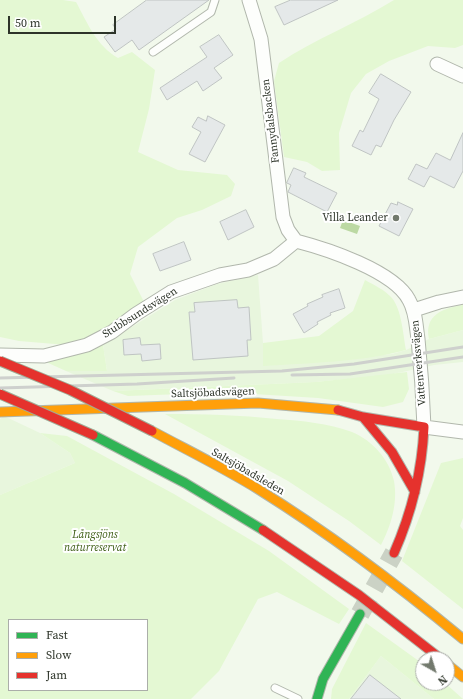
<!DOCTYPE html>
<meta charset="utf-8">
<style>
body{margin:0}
#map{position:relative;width:463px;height:699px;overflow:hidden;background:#f2f9ec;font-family:"Source Serif 4",serif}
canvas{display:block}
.legend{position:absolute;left:8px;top:619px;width:140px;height:72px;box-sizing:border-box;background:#fff;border:1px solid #abaea9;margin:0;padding:5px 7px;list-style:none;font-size:12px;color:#2d3429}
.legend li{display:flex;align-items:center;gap:8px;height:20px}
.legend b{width:20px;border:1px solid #abaea9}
.north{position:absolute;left:415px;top:651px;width:40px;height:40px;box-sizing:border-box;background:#fff;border:1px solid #abaea9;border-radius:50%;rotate:141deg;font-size:11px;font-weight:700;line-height:16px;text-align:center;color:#2d3429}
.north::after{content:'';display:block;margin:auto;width:14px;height:18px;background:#72796d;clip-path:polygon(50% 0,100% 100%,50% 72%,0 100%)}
.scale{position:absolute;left:8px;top:16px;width:108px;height:18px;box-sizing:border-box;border:2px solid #2d3429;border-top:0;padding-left:5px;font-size:12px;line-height:14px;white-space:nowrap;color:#2d3429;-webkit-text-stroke:3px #fff;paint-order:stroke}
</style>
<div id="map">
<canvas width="463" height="699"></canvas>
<ul class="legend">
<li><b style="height:5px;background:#30b455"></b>Fast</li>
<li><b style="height:5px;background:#ff9f0a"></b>Slow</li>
<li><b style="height:5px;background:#e5322d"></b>Jam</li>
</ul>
<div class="north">N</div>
<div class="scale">50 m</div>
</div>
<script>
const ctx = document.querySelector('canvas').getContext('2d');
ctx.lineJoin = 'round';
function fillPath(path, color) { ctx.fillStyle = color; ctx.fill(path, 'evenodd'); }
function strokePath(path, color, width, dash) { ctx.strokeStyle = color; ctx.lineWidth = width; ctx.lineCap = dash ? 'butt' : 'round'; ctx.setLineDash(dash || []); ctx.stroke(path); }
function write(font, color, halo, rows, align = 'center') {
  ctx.font = font + ' "Source Serif 4",serif'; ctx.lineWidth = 4; ctx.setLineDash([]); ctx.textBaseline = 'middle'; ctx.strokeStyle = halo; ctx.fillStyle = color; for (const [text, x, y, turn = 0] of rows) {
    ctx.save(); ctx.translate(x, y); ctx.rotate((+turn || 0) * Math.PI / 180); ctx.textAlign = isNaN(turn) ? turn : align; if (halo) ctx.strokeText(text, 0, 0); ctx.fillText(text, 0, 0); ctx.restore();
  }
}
fillPath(new Path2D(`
 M 258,275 L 263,343 L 263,365 L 392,354 L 406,350 L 429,339 L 463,330 L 463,362 L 434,365 L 389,375 L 316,382 L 113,391 L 66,371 L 107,371 L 103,345 L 175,300 L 217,284 Z
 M 4,416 L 40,433 L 70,453 L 75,463 L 0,495 L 0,419 Z
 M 381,656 L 434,699 L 349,699 Z`), '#e8f6dd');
fillPath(new Path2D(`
 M 0,0 L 63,0 L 76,2 C 88,24 96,45 118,58 L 132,52 L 155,70 L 149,109 L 138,152 L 178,170 L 227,175 L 235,184 L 231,196 L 202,210 L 177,218 L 138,247 L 130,274 L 145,304 L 107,332 L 67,345 L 19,341 L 0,337 Z
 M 394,0 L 463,0 L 463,45 L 455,48 L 428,46 L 389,61 L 366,74 L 351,93 L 339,133 L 340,170 L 322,171 L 307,162 L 284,157 L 274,81 L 279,63 C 315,39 357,23 394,0 Z
 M 365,280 C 374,285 385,290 392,298 C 402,311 403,334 406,350 C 363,362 307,363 263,366 L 263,343 L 319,336 L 353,311 Z
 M 463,305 L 463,330 L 429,339 C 424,315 443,308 463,305 Z
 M 103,345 L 107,371 L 66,371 L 46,362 Z
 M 407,372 L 409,389 L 403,402 L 383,407 L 318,398 L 253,394 L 182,394 L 128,396 L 113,391 L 316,382 Z
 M 165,414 C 203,414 240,415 277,419 C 302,421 328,423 352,432 C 373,441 389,459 394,481 C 398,503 391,526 381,545 L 349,521 L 288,481 Z
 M 40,433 L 67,436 L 174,494 L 269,551 L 349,609 L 339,624 L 277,592 L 258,599 L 219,671 L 191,699 L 0,699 L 0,495 L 75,463 L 70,453 ZM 9,620 L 147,620 L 147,690 L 9,690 Z
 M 463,458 L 463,518 L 460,526 L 463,530 L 463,609 L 402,561 L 441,463 Z
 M 366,623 L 423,664 L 423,683 L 445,683 L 463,699 L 434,699 L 381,656 L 349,699 L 331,699 L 332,689 Z`), '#e4f8d3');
fillPath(new Path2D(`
 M 343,220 L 360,226 L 357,234 L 340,228 Z`), '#bcd9a3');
const building = new Path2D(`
 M 147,0 L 209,0 L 139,50 L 132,40 L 115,52 L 104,37 L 116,29 L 113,25 Z
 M 291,0 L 338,0 L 284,25 L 275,7 Z
 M 219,35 L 233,55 L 214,68 L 222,78 L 203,91 L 197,81 L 167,100 L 160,88 L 207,57 L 200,47 Z
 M 381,74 L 411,92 L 394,120 L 381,147 L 376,145 L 371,155 L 352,146 L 360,130 L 363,132 L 379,99 L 369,93 Z
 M 208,116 L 225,125 L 205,162 L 189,154 L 201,132 L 192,127 L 198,117 L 206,121 Z
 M 463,133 L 463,171 L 454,188 L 430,176 L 424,187 L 408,179 L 416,164 L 427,169 L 436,153 L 450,160 Z
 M 294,168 L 306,173 L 304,177 L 337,193 L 327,212 L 288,192 L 291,185 L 287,183 Z
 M 398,202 L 413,209 L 399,236 L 379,226 L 391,203 L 397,205 Z
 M 246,210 L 254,227 L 228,240 L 220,222 Z
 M 184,242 L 191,260 L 160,271 L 153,254 Z
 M 339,289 L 345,308 L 330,313 L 331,315 L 317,322 L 318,324 L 304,333 L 293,314 L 308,306 L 307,304 L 323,297 L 322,295 Z
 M 237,300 L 238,308 L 249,307 L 251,340 L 247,340 L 248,356 L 193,360 L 189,312 L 195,312 L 194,303 Z
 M 140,338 L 141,345 L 160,344 L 161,359 L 142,361 L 141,354 L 124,355 L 123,340 Z
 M 370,675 L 401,699 L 351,699 Z`);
fillPath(building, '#e5e9e9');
strokePath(building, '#bfc4c3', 1);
strokePath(new Path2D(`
 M 360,614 L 394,553`), '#cbd2c5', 19, [19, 10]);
const lane = new Path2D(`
 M 153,52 L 211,12 L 215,0
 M 275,688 L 298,699`);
const street = new Path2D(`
 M 249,0 L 261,39 L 283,217 L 288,230 L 296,241
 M 437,64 L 463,76
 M 296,241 C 327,249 394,271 409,300 C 416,312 416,326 418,339 C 421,368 423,397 424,427 L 463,432
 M 414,310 L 439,302 L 463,297
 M 0,355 L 44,356 L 87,345 L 112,332 L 136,314 L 171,292 L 220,275 L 248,270 L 274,259 L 296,241`);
const fast = new Path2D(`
 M 93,435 L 185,483 L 263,530
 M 317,699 L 323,679 L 360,614`);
const slow = new Path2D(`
 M 0,412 L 258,403 L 338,410
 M 152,431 C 187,450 224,468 258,489 C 330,534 398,585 463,639
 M 447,664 L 463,677`);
const jam = new Path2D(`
 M 338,410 L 363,417 L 424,427 C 422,471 412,512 394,553
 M 363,417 L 392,452 L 415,492
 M 263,530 L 359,595 L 441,659`);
strokePath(lane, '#b1b7ac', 9);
strokePath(street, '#b1b7ac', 15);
strokePath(fast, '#b1b7ac', 11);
strokePath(slow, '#b1b7ac', 11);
strokePath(jam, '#b1b7ac', 11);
strokePath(lane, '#fdfefc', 7);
strokePath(street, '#fdfefc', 13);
strokePath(fast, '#30b455', 9);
strokePath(slow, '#ff9f0a', 9);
strokePath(jam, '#e5322d', 9);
strokePath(new Path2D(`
 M 292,375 L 350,374 L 463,357
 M 0,378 L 282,371 L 354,364 L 463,347
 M 0,388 L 137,384 L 234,378`), '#ced0cd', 3);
const jamBridge = new Path2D(`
 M 0,361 L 70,390 L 152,431
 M 0,394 L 93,435`);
strokePath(jamBridge, '#a0aa95', 11, []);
strokePath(jamBridge, '#e5322d', 9);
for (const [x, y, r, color] of [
 [396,218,4,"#72796d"]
]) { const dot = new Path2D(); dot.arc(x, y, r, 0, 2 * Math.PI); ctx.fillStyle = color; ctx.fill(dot); strokePath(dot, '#fff', 1.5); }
write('11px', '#2d3429', '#fff', [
 ["Fannydalsbacken",271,121,-97],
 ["Stubbsundsvägen",140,313,-32],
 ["Vattenverksvägen",419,363,-95],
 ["Saltsjöbadsvägen",213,393,-2],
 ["Saltsjöbadsleden",248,472,30]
]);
write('11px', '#2d3429', '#fff', [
 ["Villa Leander",388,218]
], 'right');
write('italic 11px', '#3a5b11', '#fff', [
 ["Långsjöns",95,535],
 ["naturreservat",95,548]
]);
</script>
